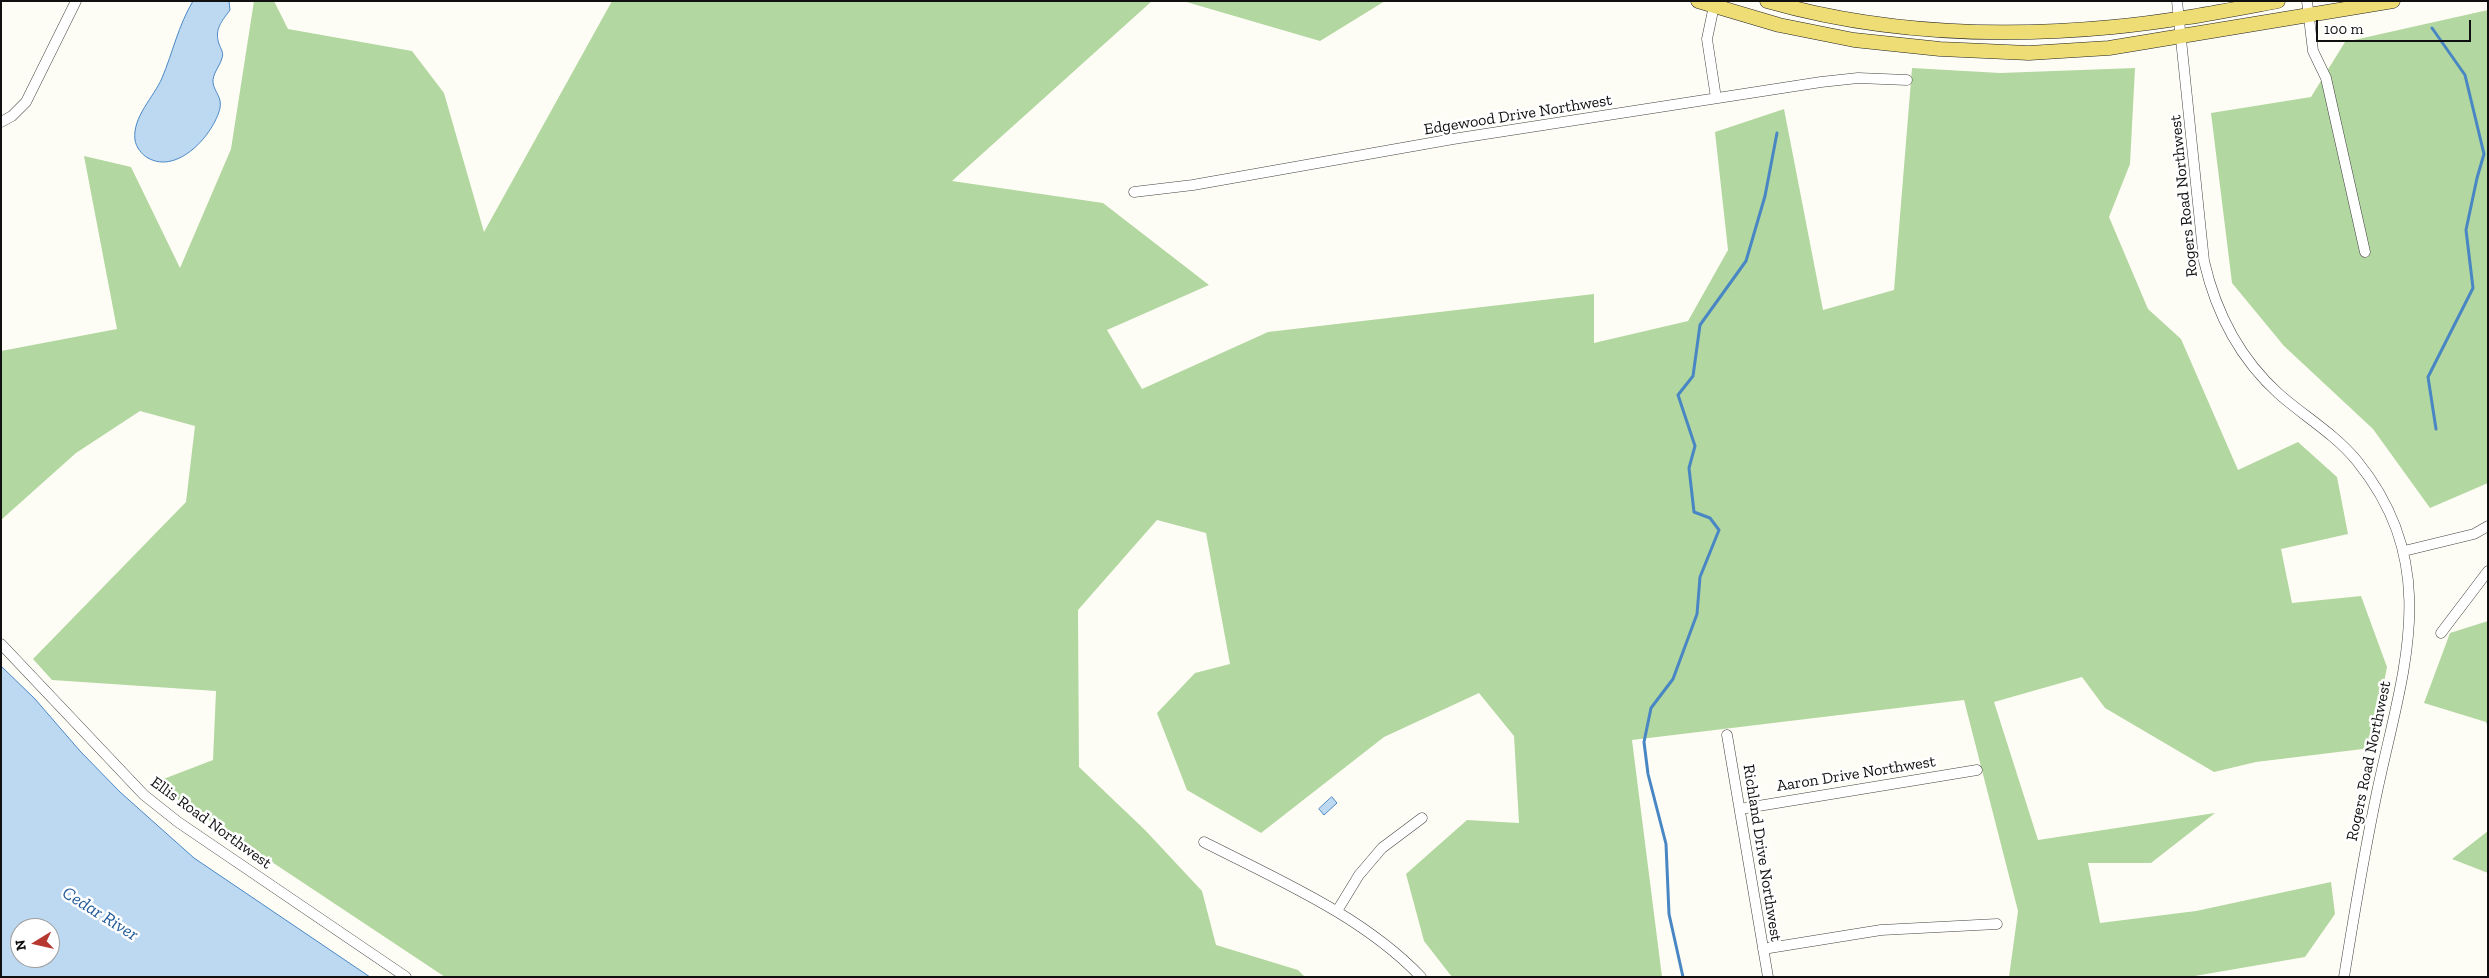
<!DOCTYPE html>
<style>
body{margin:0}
#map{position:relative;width:2489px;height:978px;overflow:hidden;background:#fefdf5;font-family:"Zilla Slab",serif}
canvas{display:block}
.frame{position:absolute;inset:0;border:2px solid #101010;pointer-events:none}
.north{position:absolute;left:10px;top:918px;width:50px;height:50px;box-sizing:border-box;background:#fff;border:1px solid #9f9f9f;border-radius:50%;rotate:261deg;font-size:14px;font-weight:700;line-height:20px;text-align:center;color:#101010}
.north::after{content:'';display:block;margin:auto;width:18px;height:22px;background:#b73831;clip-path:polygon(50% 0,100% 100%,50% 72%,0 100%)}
.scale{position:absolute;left:2316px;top:20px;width:155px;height:22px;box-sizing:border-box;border:2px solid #101010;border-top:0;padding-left:6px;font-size:15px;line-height:18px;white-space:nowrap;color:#101010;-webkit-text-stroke:4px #fff;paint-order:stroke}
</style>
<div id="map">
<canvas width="2489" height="978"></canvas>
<div class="frame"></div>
<div class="north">N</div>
<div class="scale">100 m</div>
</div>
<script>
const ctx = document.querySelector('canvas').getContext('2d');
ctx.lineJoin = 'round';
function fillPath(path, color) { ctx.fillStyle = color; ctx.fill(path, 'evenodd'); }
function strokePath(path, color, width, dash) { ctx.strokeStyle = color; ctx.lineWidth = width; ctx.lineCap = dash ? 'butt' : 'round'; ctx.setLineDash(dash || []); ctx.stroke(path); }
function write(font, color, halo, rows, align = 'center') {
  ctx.font = font + ' "Zilla Slab",serif'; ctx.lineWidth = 5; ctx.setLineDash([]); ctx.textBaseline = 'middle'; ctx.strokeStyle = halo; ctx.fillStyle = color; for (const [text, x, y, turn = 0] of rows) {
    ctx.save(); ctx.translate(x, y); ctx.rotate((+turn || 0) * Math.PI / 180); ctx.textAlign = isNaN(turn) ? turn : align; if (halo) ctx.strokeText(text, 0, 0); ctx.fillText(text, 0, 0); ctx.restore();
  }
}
fillPath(new Path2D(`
 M 254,1 L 274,1 L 288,29 L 412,51 L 444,93 L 484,232 L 612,1 L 1152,1 L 952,181 L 1103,203 L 1209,285 L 1107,330 L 1142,389 L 1268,332 L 1594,294 L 1594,343 L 1688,321 L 1728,250 L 1715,132 L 1784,109 L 1823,310 L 1894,290 L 1912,68 L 2000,73 L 2135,68 L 2130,164 L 2109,217 L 2148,309 L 2181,339 L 2238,470 L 2298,442 L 2337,477 L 2348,534 L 2281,549 L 2292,603 L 2361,596 L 2387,667 L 2371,748 L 2256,762 L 2214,772 L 2105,708 L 2082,677 L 1994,702 L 2038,840 L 2215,813 L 2151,863 L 2088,863 L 2100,923 L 2196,911 L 2331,882 L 2335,914 L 2305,957 L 2189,977 L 2009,977 L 2018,911 L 1964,700 L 1632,740 L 1662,977 L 1452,977 L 1424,941 L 1406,874 L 1467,820 L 1519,823 L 1514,736 L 1479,693 L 1384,737 L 1261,833 L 1187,790 L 1157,713 L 1195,673 L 1230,664 L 1206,533 L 1157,520 L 1078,610 L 1079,767 L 1145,830 L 1202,891 L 1216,945 L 1298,970 L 1305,977 L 445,977 L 153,783 L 213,760 L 216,691 L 52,680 L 33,659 L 186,502 L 195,426 L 140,411 L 76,453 L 1,520 L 1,351 L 117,329 L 84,156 L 131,167 L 180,268 L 231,149 Z
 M 1183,1 L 1385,1 L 1320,41 Z
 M 2488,10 L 2488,483 L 2430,508 L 2373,429 L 2284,346 L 2232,283 L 2211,113 L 2311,97 L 2345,42 Z
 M 2488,621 L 2488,728 L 2486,722 L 2424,703 L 2450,633 Z
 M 2488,831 L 2488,873 L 2452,859 Z`), '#b3d7a0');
const water = new Path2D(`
 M 193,1 L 229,1 L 230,10 C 222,21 214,29 219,44 C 221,49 224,53 222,58 C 220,66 212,74 213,83 C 215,93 222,97 220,108 C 214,134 178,175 148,158 C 142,155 136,147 135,140 C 132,117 154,97 162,78 C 173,52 178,26 193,1 Z
 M 1,666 L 35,699 L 80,751 L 120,792 L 194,858 L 370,977 L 1,977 ZM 20,928 L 50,928 L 50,958 L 20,958 Z
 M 1332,797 L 1337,803 L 1324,815 L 1319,809 Z`);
fillPath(water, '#bdd9f2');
strokePath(water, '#4987c4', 1);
strokePath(new Path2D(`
 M 2432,28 L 2465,75 L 2484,154 L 2477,178 L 2466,230 L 2473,288 L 2428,377 L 2436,429
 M 1683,977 L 1669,914 L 1666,844 L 1648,774 L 1644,742 L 1651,708 L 1673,679 L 1697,614 L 1700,577 L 1719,530 L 1710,518 L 1694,512 L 1689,468 L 1695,446 L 1678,395 L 1693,376 L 1700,325 L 1746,261 L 1765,196 L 1777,133`), '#4987c4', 3);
const minor = new Path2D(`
 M 1715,1 L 1707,39 L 1716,98
 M 2177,1 L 2204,261 C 2216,313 2239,358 2279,394 C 2305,417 2335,434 2357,461 C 2444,568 2402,673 2377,792 C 2364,853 2354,915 2344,977
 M 2307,1 L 2313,51 L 2326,78 L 2365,252
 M 1,122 L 12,116 L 26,102 L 76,1
 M 1134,192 L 1193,185 L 1453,139 L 1821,82 L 1858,78 L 1907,80
 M 2404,551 L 2474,534 L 2488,526
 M 2441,633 L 2488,571
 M 1,644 L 144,795 L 178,822 L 406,977
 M 1727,735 L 1768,977
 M 1740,809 L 1977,770
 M 1204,842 C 1278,880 1363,916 1421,977
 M 1337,911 L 1359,875 L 1382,848 L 1422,818
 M 1763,949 L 1881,930 L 1997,924`);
const major = new Path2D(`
 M 1698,1 L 1779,25 L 1854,40 L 1940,49 L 2029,53 L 2109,48 L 2393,1
 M 1767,1 C 1879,33 1998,38 2113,27 C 2169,22 2224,11 2278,1`);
strokePath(minor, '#434343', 11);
strokePath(major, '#212121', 15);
strokePath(minor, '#fff', 10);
strokePath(major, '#eedc74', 14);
write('16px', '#101010', '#fff', [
 ["Edgewood Drive Northwest",1518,115,-9],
 ["Rogers Road Northwest",2184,196,-96],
 ["Rogers Road Northwest",2369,761,-78],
 ["Aaron Drive Northwest",1856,774,-9],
 ["Ellis Road Northwest",211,823,36],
 ["Richland Drive Northwest",1762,853,81]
]);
write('italic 18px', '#215a9a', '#fff', [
 ["Cedar River",100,914,32]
]);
</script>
